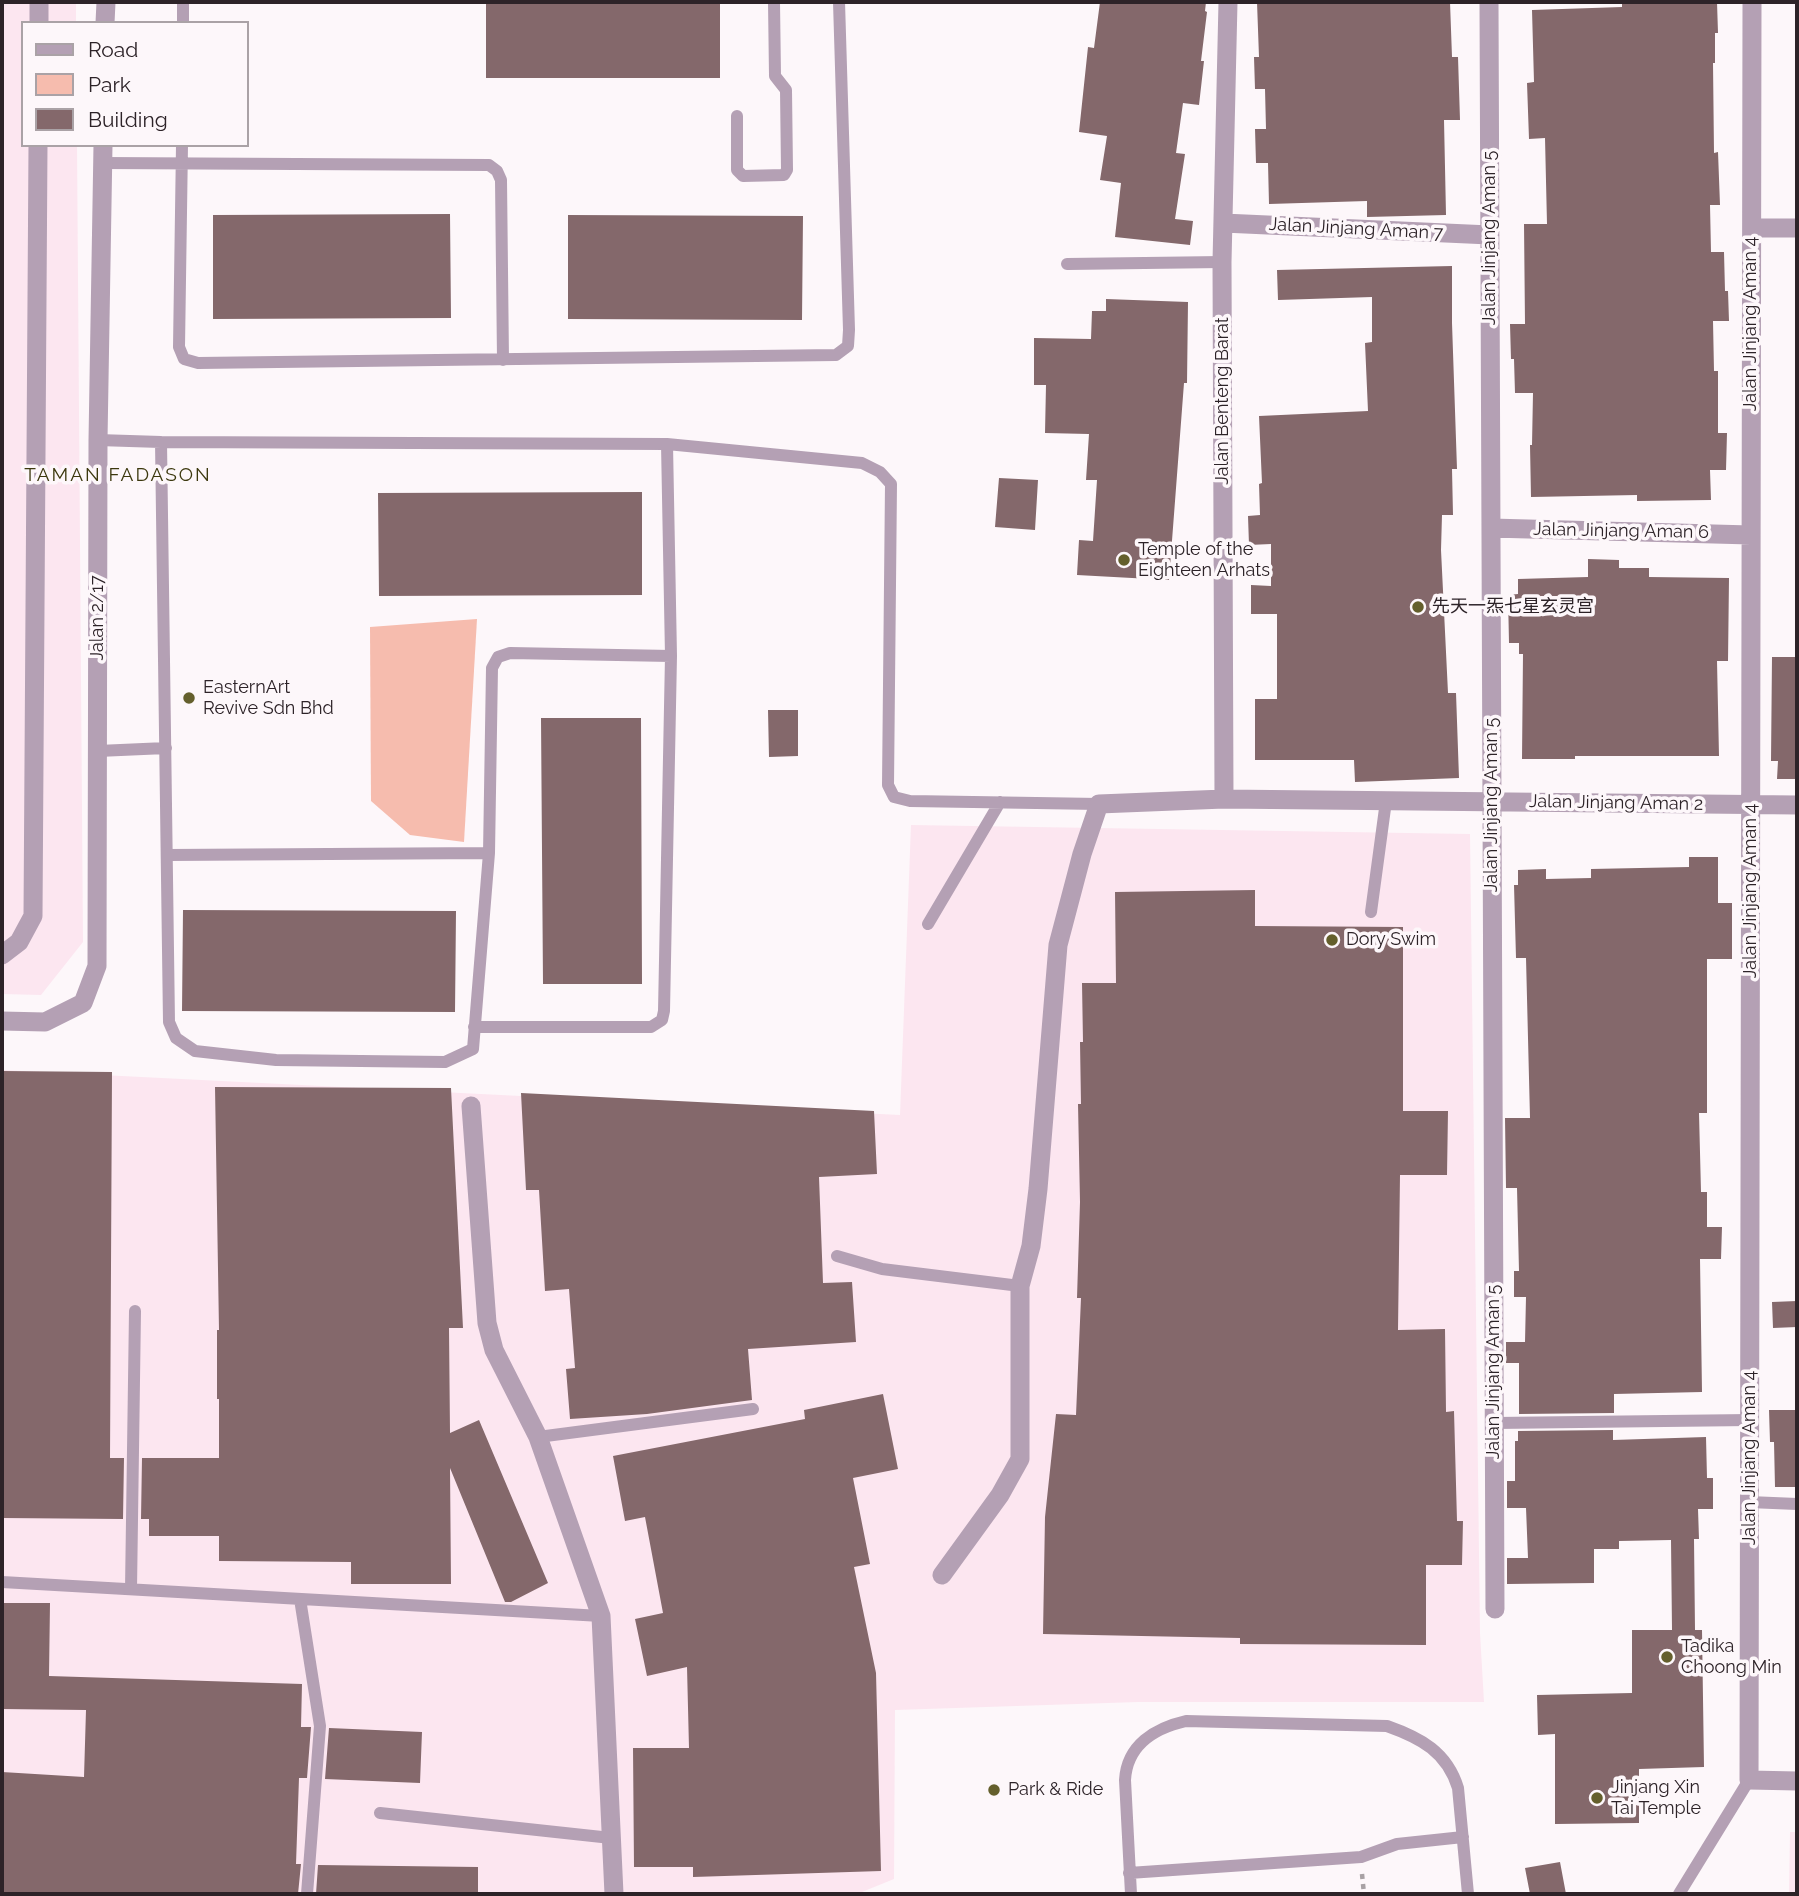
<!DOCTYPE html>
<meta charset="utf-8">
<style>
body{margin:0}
#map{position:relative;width:1799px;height:1896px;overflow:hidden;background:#fdf7fa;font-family:Raleway,sans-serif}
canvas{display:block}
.frame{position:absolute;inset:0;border:4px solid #2d2328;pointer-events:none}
.legend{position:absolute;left:21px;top:21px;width:228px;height:126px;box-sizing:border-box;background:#fdf7fa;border:2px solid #aaa2a6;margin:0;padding:9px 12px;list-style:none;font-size:21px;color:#2d2328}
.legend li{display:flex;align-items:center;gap:14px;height:35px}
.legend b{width:35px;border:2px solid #aaa2a6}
</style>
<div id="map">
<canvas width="1799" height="1896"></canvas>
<div class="frame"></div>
<ul class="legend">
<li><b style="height:9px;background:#b4a0b4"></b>Road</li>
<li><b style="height:19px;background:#f6bcae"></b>Park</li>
<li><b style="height:19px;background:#84686b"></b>Building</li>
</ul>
</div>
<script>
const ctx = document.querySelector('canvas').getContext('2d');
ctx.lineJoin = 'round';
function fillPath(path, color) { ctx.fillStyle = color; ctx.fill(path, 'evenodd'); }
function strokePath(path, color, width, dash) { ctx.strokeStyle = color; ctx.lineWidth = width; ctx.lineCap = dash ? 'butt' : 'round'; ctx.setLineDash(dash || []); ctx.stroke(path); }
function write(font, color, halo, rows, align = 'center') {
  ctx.font = font + ' Raleway,"Noto Sans SC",sans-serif'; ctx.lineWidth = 7; ctx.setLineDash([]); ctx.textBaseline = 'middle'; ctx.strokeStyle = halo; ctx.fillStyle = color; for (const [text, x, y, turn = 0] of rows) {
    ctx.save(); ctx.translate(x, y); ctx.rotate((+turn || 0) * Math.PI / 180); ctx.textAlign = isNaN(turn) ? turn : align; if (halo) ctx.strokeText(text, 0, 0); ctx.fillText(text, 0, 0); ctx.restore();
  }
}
fillPath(new Path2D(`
 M 2,2 L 76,2 L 76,23 L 23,23 L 23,145 L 77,145 L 83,942 L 41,995 L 2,994 Z
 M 911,825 L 1470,834 L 1480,1633 L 1484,1702 L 1138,1702 L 895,1710 L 894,1879 L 857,1894 L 2,1894 L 2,1070 L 900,1115 Z
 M 1790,1832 L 1797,1832 L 1797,1894 L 1789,1894 Z`), '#fce6f0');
fillPath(new Path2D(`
 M 477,619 L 464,842 L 410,835 L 371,801 L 370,627 Z`), '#f6bcae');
fillPath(new Path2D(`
 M 486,2 L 720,2 L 720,78 L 486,78 Z
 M 1100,2 L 1206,2 L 1205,11 L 1207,12 L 1201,61 L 1204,61 L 1199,105 L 1183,103 L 1176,153 L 1185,154 L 1175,219 L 1193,221 L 1190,245 L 1115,237 L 1121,183 L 1100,180 L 1107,136 L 1079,132 L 1088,47 L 1094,48 Z
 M 1257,2 L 1450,2 L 1452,57 L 1458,57 L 1460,120 L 1444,120 L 1446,215 L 1367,217 L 1367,201 L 1269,204 L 1268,163 L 1256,163 L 1255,129 L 1266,129 L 1265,89 L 1255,89 L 1254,57 L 1259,57 Z
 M 1717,2 L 1718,33 L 1715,33 L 1715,63 L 1713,63 L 1714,153 L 1718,152 L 1720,205 L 1710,205 L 1711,252 L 1724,252 L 1725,291 L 1728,291 L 1729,321 L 1713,321 L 1714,371 L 1718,371 L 1718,433 L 1727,433 L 1726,470 L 1710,470 L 1711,500 L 1637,501 L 1637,495 L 1531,497 L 1530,445 L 1532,445 L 1533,393 L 1515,393 L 1514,359 L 1511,359 L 1510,324 L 1525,324 L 1524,224 L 1547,224 L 1545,138 L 1529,139 L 1527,83 L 1534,82 L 1532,10 L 1622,7 L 1622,3 Z
 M 450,214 L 451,318 L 213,319 L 213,215 Z
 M 568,215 L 803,216 L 802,320 L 568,319 Z
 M 1452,266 L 1452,323 L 1457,469 L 1452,469 L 1453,515 L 1442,515 L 1441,550 L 1448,693 L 1456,693 L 1459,778 L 1355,782 L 1354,760 L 1255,760 L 1255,699 L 1277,699 L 1277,614 L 1251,614 L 1251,585 L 1271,586 L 1271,544 L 1249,545 L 1248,516 L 1260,515 L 1259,484 L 1262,483 L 1259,416 L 1368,411 L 1365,343 L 1372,342 L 1372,297 L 1278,300 L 1277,270 Z
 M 1106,299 L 1188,302 L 1187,383 L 1184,383 L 1169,580 L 1077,575 L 1079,540 L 1093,541 L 1097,480 L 1086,480 L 1089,434 L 1045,433 L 1046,385 L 1034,385 L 1034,338 L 1091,339 L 1092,311 L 1106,311 Z
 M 999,478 L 1038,480 L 1035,530 L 995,527 Z
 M 642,492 L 642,595 L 379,596 L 378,493 Z
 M 1588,559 L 1619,560 L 1619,568 L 1649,568 L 1649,577 L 1729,578 L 1728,661 L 1717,661 L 1719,756 L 1575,756 L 1575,759 L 1522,759 L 1523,654 L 1519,654 L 1519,643 L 1509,643 L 1508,595 L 1518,594 L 1518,579 L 1588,577 Z
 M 1772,657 L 1797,657 L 1797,779 L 1777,779 L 1778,761 L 1771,761 Z
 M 768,710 L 798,710 L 798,756 L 769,757 Z
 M 541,718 L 641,718 L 642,984 L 543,984 Z
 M 1689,857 L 1718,857 L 1718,903 L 1732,903 L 1732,959 L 1707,959 L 1707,1113 L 1699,1113 L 1701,1192 L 1707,1192 L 1707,1227 L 1722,1227 L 1721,1259 L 1700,1259 L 1702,1392 L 1614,1394 L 1614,1413 L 1519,1414 L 1519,1363 L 1506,1363 L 1506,1342 L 1525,1342 L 1526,1297 L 1514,1297 L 1514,1271 L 1519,1271 L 1517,1188 L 1506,1188 L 1505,1118 L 1530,1118 L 1526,958 L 1516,958 L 1514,885 L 1518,885 L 1518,870 L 1546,869 L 1546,879 L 1591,878 L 1591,869 L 1689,867 Z
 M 1255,890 L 1255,926 L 1403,927 L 1403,1111 L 1448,1111 L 1447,1175 L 1400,1175 L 1398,1330 L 1445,1329 L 1446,1412 L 1454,1411 L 1457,1521 L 1463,1521 L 1462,1565 L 1426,1565 L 1426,1645 L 1240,1644 L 1240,1638 L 1043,1634 L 1045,1517 L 1056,1414 L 1076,1415 L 1081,1298 L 1077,1298 L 1080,1202 L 1078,1104 L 1081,1104 L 1080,1042 L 1083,1042 L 1082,983 L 1116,983 L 1115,892 Z
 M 183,910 L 456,911 L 455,1012 L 182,1011 Z
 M 2,1071 L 112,1072 L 110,1458 L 124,1458 L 123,1519 L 2,1518 Z
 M 215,1087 L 451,1088 L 463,1328 L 449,1328 L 450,1433 L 479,1420 L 548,1583 L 511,1602 L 505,1602 L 450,1468 L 451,1584 L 351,1584 L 351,1562 L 219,1561 L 219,1536 L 149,1536 L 149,1519 L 141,1519 L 142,1458 L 219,1458 L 219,1399 L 217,1399 L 217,1330 L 219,1330 Z
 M 521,1093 L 874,1111 L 877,1174 L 819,1177 L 823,1283 L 852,1282 L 856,1342 L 748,1349 L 752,1400 L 647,1414 L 570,1419 L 566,1369 L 575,1368 L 569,1289 L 545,1291 L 539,1190 L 526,1190 Z
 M 1797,1301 L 1797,1327 L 1773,1328 L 1772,1302 Z
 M 883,1394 L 898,1469 L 853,1478 L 870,1564 L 854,1567 L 876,1673 L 881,1871 L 693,1877 L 693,1867 L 634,1867 L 633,1748 L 689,1748 L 687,1667 L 647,1676 L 635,1619 L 663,1613 L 645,1517 L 625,1521 L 613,1456 L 805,1419 L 804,1410 Z
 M 1769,1410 L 1797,1410 L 1797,1487 L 1775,1487 L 1774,1442 L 1770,1442 Z
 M 1613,1430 L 1613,1440 L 1706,1437 L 1707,1478 L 1713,1478 L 1713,1509 L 1698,1509 L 1699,1539 L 1694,1539 L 1695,1630 L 1702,1630 L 1704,1767 L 1639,1769 L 1639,1823 L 1555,1824 L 1555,1734 L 1538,1735 L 1537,1695 L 1632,1693 L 1632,1630 L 1672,1630 L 1671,1540 L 1619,1541 L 1619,1549 L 1594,1549 L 1594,1583 L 1507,1584 L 1507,1558 L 1528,1558 L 1526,1508 L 1507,1508 L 1507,1481 L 1515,1481 L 1515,1441 L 1518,1441 L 1518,1431 Z
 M 2,1603 L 50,1603 L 49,1676 L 302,1684 L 301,1727 L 311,1727 L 307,1778 L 299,1778 L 296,1864 L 301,1864 L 298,1894 L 2,1894 L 2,1772 L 84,1777 L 86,1710 L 2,1709 Z
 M 329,1728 L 422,1732 L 420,1783 L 325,1779 Z
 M 1560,1862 L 1566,1894 L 1530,1894 L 1525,1868 Z
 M 318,1865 L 478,1867 L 478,1894 L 316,1894 Z`), '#84686b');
strokePath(new Path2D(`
 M 1362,1874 L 1364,1894`), '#a8a1a4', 4.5, [5, 5]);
strokePath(new Path2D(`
 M 183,23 L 183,2
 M 737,116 L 737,170 L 743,176 L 784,175 L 787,170 L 786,90 L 775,76 L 774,2
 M 182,145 L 179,347 L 184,359 L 198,363 L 836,355 L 848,346 L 849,330 L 839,2
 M 103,163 L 489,165 L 497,171 L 501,180 L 503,360
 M 1067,264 L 1222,262
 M 98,440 L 161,442
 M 667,444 L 862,463 L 880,472 L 891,484 L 888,785 L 894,797 L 910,801 L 1099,804
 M 98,751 L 166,748
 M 168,855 L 489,853
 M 1371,912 L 1386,801
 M 928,924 L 1000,802
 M 474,1027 L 651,1027 L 662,1020 L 664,1011 L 671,656 L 667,444 L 161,442 L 169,1022 L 176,1038 L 195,1051 L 276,1060 L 445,1062 L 473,1049 L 489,853 L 492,668 L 498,657 L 510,653 L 671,656
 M 837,1256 L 882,1269 L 1020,1286
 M 1495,1423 L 1750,1420
 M 538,1437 L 753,1409
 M 1749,1502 L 1797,1504
 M 2,1582 L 601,1616
 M 131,1589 L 135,1311
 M 300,1599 L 320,1726 L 307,1894
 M 380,1813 L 611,1838
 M 1129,1873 L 1361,1857 L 1397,1844 L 1463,1837
 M 1131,1894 L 1125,1780 C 1127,1745 1155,1728 1186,1721 L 1387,1726 C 1421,1738 1447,1752 1458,1788 L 1468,1894
 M 1679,1894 L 1749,1780`), '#b4a0b4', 12);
strokePath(new Path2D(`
 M 1489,2 L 1495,1609
 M 1752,2 L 1749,1780 L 1797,1781
 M 39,23 L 39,2
 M 105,23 L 106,2
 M 1223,223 L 1490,235
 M 1752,228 L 1797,228
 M 1491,528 L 1751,535
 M 1224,799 L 1222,262 L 1228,2
 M 2,955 L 19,942 L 33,916 L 38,145
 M 2,1021 L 45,1022 L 83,1003 L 97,966 L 98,440 L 103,145
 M 471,1106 L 487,1323 L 494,1350 L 538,1437 L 601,1616 L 614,1894
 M 942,1575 L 1000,1495 L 1020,1459 L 1020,1286 L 1031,1246 L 1038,1189 L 1058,945 L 1082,854 L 1099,804 L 1224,799 L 1797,805`), '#b4a0b4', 19);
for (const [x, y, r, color] of [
 [1124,560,7,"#645f2c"],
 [1418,607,7,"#645f2c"],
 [189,698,7,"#645f2c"],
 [1332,940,7,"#645f2c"],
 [1667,1657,7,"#645f2c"],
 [994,1790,7,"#645f2c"],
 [1597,1798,7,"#645f2c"]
]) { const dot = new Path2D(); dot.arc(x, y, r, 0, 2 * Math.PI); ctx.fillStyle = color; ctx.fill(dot); strokePath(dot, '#fdf7fa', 2.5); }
write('18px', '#2d2328', '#fdf7fa', [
 ["Jalan Jinjang Aman 7",1356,229,3],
 ["Jalan Jinjang Aman 5",1490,238,-90],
 ["Jalan Jinjang Aman 4",1751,324,-90],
 ["Jalan Benteng Barat",1223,401,-90],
 ["Jalan Jinjang Aman 6",1621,531,1],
 ["Jalan 2/17",98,618,-90],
 ["Jalan Jinjang Aman 2",1616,803,1],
 ["Jalan Jinjang Aman 5",1492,805,-90],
 ["Jalan Jinjang Aman 4",1751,891,-90],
 ["Jalan Jinjang Aman 5",1494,1372,-90],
 ["Jalan Jinjang Aman 4",1750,1458,-90]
]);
write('18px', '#2d2328', '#fdf7fa', [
 ["Temple of the",1138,550],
 ["Eighteen Arhats",1138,571],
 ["先天一炁七星玄灵宫",1432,607],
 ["EasternArt",203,688],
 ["Revive Sdn Bhd",203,709],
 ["Dory Swim",1346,940],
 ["Tadika",1681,1647],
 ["Choong Min",1681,1668],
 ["Jinjang Xin",1611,1788],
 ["Tai Temple",1611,1809],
 ["Park & Ride",1008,1790]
], 'left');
ctx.letterSpacing = '2px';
write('19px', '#3c380e', '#fdf7fa', [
 ["TAMAN FADASON",118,475]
]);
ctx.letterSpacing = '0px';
</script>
